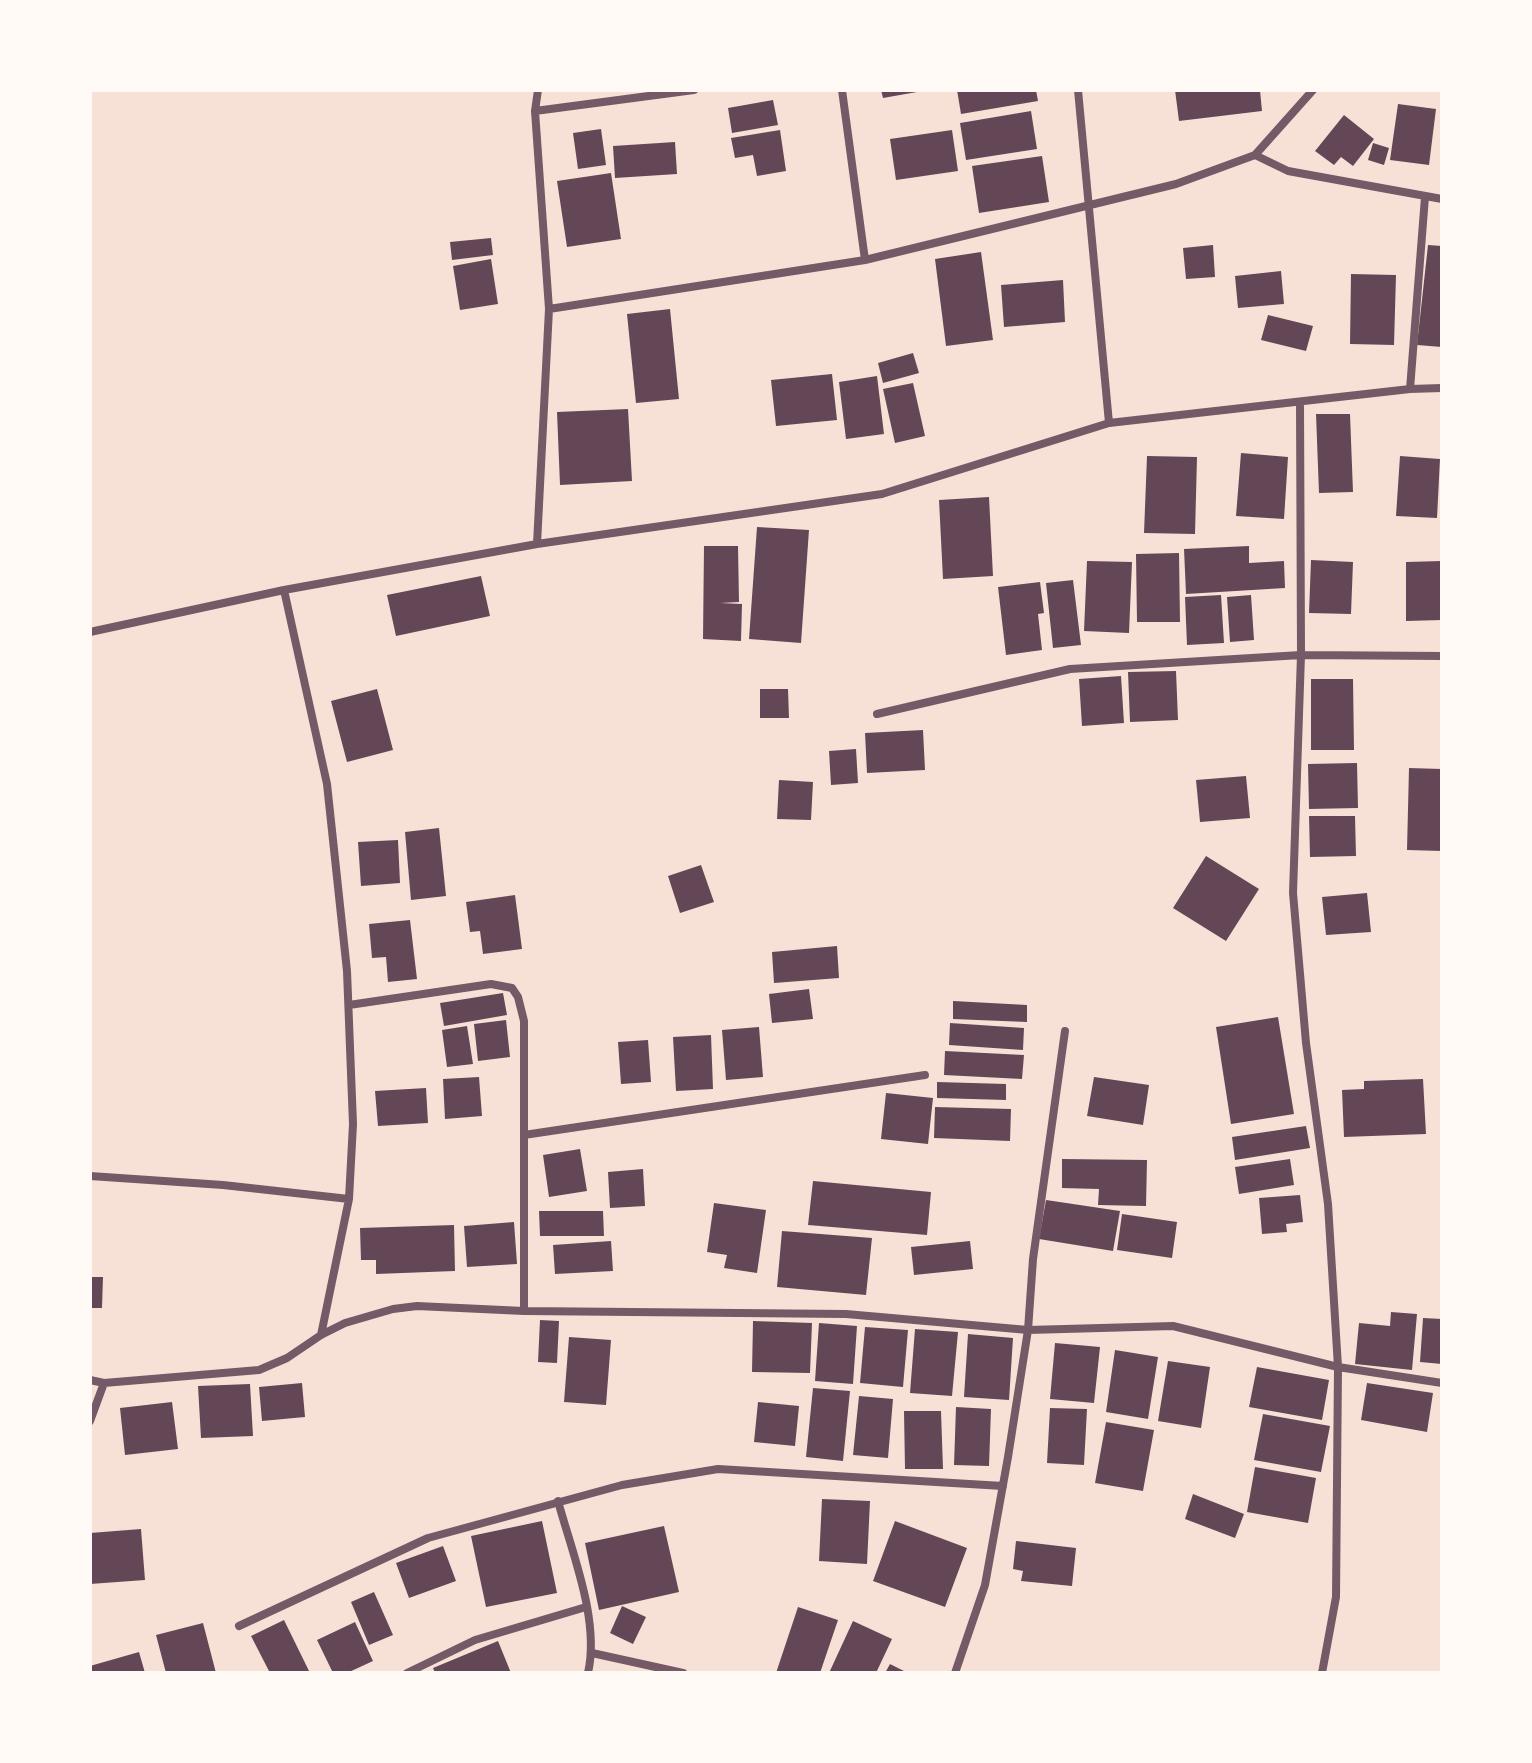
<!DOCTYPE html>
<style>
body{margin:0}
#map{position:relative;width:1532px;height:1763px;overflow:hidden;background:#f7e1d7;font-family:"Roboto Condensed",sans-serif}
canvas{display:block}
.frame{position:absolute;inset:0;border:92px solid #fffaf5;pointer-events:none}
</style>
<div id="map">
<canvas width="1532" height="1763"></canvas>
<div class="frame"></div>
</div>
<script>
const ctx = document.querySelector('canvas').getContext('2d');
ctx.lineJoin = 'round';
function fillPath(path, color) { ctx.fillStyle = color; ctx.fill(path, 'evenodd'); }
function strokePath(path, color, width, dash) { ctx.strokeStyle = color; ctx.lineWidth = width; ctx.lineCap = dash ? 'butt' : 'round'; ctx.setLineDash(dash || []); ctx.stroke(path); }
fillPath(new Path2D(`
 M 881,90 L 917,90 L 917,92 L 883,98 Z
 M 957,90 L 1036,90 L 1038,101 L 961,114 Z
 M 1175,90 L 1260,90 L 1262,111 L 1179,121 Z
 M 773,100 L 778,125 L 732,133 L 728,108 Z
 M 1398,104 L 1436,109 L 1429,165 L 1390,160 Z
 M 1031,111 L 1037,149 L 966,160 L 960,123 Z
 M 1344,115 L 1374,139 L 1353,166 L 1341,157 L 1334,165 L 1315,151 Z
 M 601,129 L 606,165 L 578,169 L 573,133 Z
 M 780,130 L 786,171 L 757,176 L 753,155 L 735,158 L 731,138 Z
 M 952,130 L 958,171 L 896,180 L 890,139 Z
 M 675,142 L 677,174 L 615,178 L 613,146 Z
 M 1373,143 L 1389,148 L 1384,165 L 1368,160 Z
 M 1042,156 L 1049,202 L 979,213 L 972,166 Z
 M 611,173 L 621,239 L 567,247 L 557,181 Z
 M 491,238 L 493,255 L 452,260 L 450,242 Z
 M 1213,245 L 1215,277 L 1186,279 L 1183,248 Z
 M 1428,245 L 1442,246 L 1442,347 L 1417,345 Z
 M 981,252 L 993,340 L 946,346 L 935,259 Z
 M 491,259 L 498,304 L 460,310 L 453,266 Z
 M 1281,271 L 1284,304 L 1238,308 L 1235,276 Z
 M 1351,274 L 1396,275 L 1394,345 L 1350,344 Z
 M 1063,280 L 1065,322 L 1004,327 L 1001,285 Z
 M 670,309 L 679,399 L 636,403 L 627,314 Z
 M 1268,315 L 1313,326 L 1306,351 L 1261,340 Z
 M 913,353 L 919,373 L 883,383 L 878,363 Z
 M 832,374 L 837,420 L 776,426 L 771,380 Z
 M 877,376 L 884,434 L 846,439 L 839,382 Z
 M 913,383 L 925,436 L 895,443 L 883,389 Z
 M 628,409 L 632,481 L 560,485 L 557,412 Z
 M 1316,414 L 1350,414 L 1353,492 L 1319,493 Z
 M 1241,453 L 1288,457 L 1284,519 L 1236,516 Z
 M 1147,456 L 1197,457 L 1195,534 L 1144,533 Z
 M 1400,456 L 1440,459 L 1437,518 L 1396,516 Z
 M 989,497 L 993,576 L 943,579 L 939,500 Z
 M 757,527 L 809,530 L 801,643 L 749,639 Z
 M 704,546 L 738,546 L 739,602 L 720,603 L 742,604 L 741,641 L 703,639 Z
 M 1249,546 L 1249,563 L 1284,561 L 1285,588 L 1186,594 L 1184,549 Z
 M 1179,553 L 1180,622 L 1137,622 L 1136,554 Z
 M 1311,560 L 1353,562 L 1351,614 L 1309,613 Z
 M 1087,561 L 1132,562 L 1129,633 L 1084,631 Z
 M 1442,561 L 1442,620 L 1406,621 L 1406,562 Z
 M 481,576 L 490,616 L 396,636 L 387,595 Z
 M 1073,580 L 1081,645 L 1053,648 L 1046,583 Z
 M 1040,582 L 1044,613 L 1038,614 L 1042,650 L 1006,655 L 998,587 Z
 M 1221,595 L 1224,643 L 1187,645 L 1185,597 Z
 M 1251,595 L 1254,640 L 1230,642 L 1227,597 Z
 M 1176,671 L 1178,720 L 1130,722 L 1128,672 Z
 M 1121,676 L 1124,723 L 1082,726 L 1079,679 Z
 M 1311,679 L 1353,679 L 1354,750 L 1311,750 Z
 M 377,689 L 393,750 L 347,762 L 331,701 Z
 M 760,689 L 788,689 L 789,718 L 760,718 Z
 M 923,730 L 925,770 L 867,773 L 865,733 Z
 M 856,749 L 858,783 L 831,785 L 829,751 Z
 M 1357,763 L 1358,808 L 1309,809 L 1308,764 Z
 M 1409,768 L 1442,769 L 1442,851 L 1407,850 Z
 M 1246,776 L 1250,818 L 1200,822 L 1196,780 Z
 M 779,780 L 813,782 L 811,820 L 777,819 Z
 M 1309,816 L 1355,816 L 1356,856 L 1310,857 Z
 M 439,828 L 446,896 L 411,900 L 405,832 Z
 M 398,840 L 400,883 L 361,886 L 358,842 Z
 M 1206,856 L 1259,889 L 1226,941 L 1173,908 Z
 M 701,865 L 714,902 L 680,913 L 668,876 Z
 M 1367,893 L 1371,932 L 1326,935 L 1322,897 Z
 M 515,895 L 522,949 L 483,954 L 480,931 L 470,932 L 466,902 Z
 M 410,920 L 417,979 L 388,982 L 386,957 L 372,958 L 369,924 Z
 M 837,946 L 839,978 L 774,983 L 772,952 Z
 M 809,989 L 813,1019 L 772,1023 L 769,994 Z
 M 503,993 L 507,1015 L 444,1026 L 440,1003 Z
 M 953,1001 L 1027,1005 L 1027,1022 L 953,1019 Z
 M 1278,1017 L 1294,1114 L 1231,1124 L 1216,1027 Z
 M 506,1020 L 510,1057 L 478,1061 L 474,1024 Z
 M 950,1023 L 1024,1028 L 1023,1050 L 949,1045 Z
 M 467,1026 L 473,1064 L 447,1067 L 442,1030 Z
 M 759,1027 L 763,1077 L 726,1080 L 722,1030 Z
 M 711,1035 L 713,1089 L 676,1091 L 673,1037 Z
 M 648,1040 L 651,1082 L 621,1084 L 618,1042 Z
 M 945,1051 L 1024,1055 L 1022,1079 L 944,1075 Z
 M 479,1077 L 482,1116 L 445,1119 L 443,1079 Z
 M 1094,1077 L 1149,1085 L 1143,1125 L 1087,1116 Z
 M 1423,1079 L 1426,1134 L 1344,1137 L 1342,1090 L 1364,1089 L 1364,1081 Z
 M 937,1082 L 1006,1084 L 1006,1100 L 937,1098 Z
 M 426,1088 L 428,1123 L 378,1126 L 375,1091 Z
 M 886,1093 L 933,1098 L 928,1144 L 881,1139 Z
 M 935,1107 L 1011,1109 L 1010,1141 L 934,1138 Z
 M 1306,1126 L 1310,1148 L 1235,1160 L 1232,1137 Z
 M 580,1149 L 587,1191 L 549,1197 L 543,1155 Z
 M 1062,1159 L 1147,1160 L 1146,1206 L 1098,1205 L 1099,1189 L 1062,1188 Z
 M 1290,1159 L 1294,1185 L 1239,1194 L 1235,1167 Z
 M 643,1169 L 645,1206 L 610,1208 L 608,1172 Z
 M 813,1181 L 931,1192 L 927,1235 L 808,1225 Z
 M 1300,1195 L 1303,1222 L 1286,1224 L 1287,1232 L 1262,1234 L 1259,1198 Z
 M 1046,1200 L 1120,1211 L 1113,1251 L 1039,1239 Z
 M 714,1203 L 766,1210 L 757,1273 L 724,1268 L 727,1255 L 707,1252 Z
 M 539,1211 L 603,1211 L 604,1236 L 540,1236 Z
 M 1122,1214 L 1177,1222 L 1172,1258 L 1117,1250 Z
 M 514,1222 L 517,1264 L 467,1267 L 464,1226 Z
 M 454,1225 L 455,1271 L 376,1274 L 376,1260 L 361,1260 L 360,1228 Z
 M 782,1231 L 872,1238 L 866,1295 L 777,1287 Z
 M 611,1241 L 613,1271 L 555,1274 L 553,1245 Z
 M 970,1241 L 973,1269 L 914,1275 L 911,1247 Z
 M 90,1277 L 103,1277 L 102,1308 L 90,1308 Z
 M 1391,1312 L 1417,1314 L 1412,1370 L 1355,1364 L 1359,1323 L 1390,1326 Z
 M 1423,1318 L 1442,1319 L 1442,1364 L 1420,1362 Z
 M 540,1320 L 559,1321 L 557,1363 L 538,1362 Z
 M 753,1321 L 812,1323 L 810,1373 L 752,1372 Z
 M 819,1323 L 857,1326 L 853,1384 L 815,1381 Z
 M 865,1327 L 908,1330 L 903,1387 L 860,1383 Z
 M 915,1329 L 958,1332 L 952,1396 L 910,1393 Z
 M 968,1334 L 1013,1338 L 1009,1400 L 964,1397 Z
 M 569,1337 L 611,1340 L 606,1405 L 564,1402 Z
 M 1055,1343 L 1100,1347 L 1094,1403 L 1050,1399 Z
 M 1115,1350 L 1158,1357 L 1148,1419 L 1106,1412 Z
 M 1168,1361 L 1210,1367 L 1201,1428 L 1158,1421 Z
 M 1257,1367 L 1329,1380 L 1322,1420 L 1249,1407 Z
 M 302,1383 L 305,1417 L 262,1421 L 259,1387 Z
 M 1367,1383 L 1433,1393 L 1427,1432 L 1361,1420 Z
 M 250,1384 L 253,1436 L 201,1438 L 198,1386 Z
 M 813,1388 L 850,1391 L 843,1461 L 806,1457 Z
 M 859,1396 L 893,1399 L 888,1458 L 853,1455 Z
 M 172,1402 L 178,1449 L 125,1455 L 120,1408 Z
 M 758,1402 L 799,1406 L 795,1446 L 754,1442 Z
 M 956,1407 L 991,1409 L 989,1466 L 954,1465 Z
 M 1050,1408 L 1087,1409 L 1084,1465 L 1047,1463 Z
 M 904,1411 L 941,1411 L 943,1469 L 905,1469 Z
 M 1263,1414 L 1330,1426 L 1321,1472 L 1254,1460 Z
 M 1106,1422 L 1154,1430 L 1143,1491 L 1095,1483 Z
 M 1255,1467 L 1316,1478 L 1308,1523 L 1247,1512 Z
 M 1193,1494 L 1244,1514 L 1235,1538 L 1185,1519 Z
 M 822,1499 L 870,1501 L 867,1564 L 819,1561 Z
 M 542,1521 L 557,1593 L 486,1607 L 471,1536 Z
 M 895,1521 L 967,1548 L 945,1607 L 873,1581 Z
 M 664,1526 L 679,1592 L 599,1610 L 585,1543 Z
 M 141,1529 L 145,1580 L 90,1584 L 90,1533 Z
 M 1016,1541 L 1076,1548 L 1072,1586 L 1021,1581 L 1023,1571 L 1013,1569 Z
 M 443,1546 L 456,1581 L 409,1598 L 396,1563 Z
 M 374,1592 L 393,1635 L 369,1645 L 351,1602 Z
 M 622,1606 L 646,1617 L 633,1644 L 610,1633 Z
 M 798,1607 L 838,1620 L 820,1673 L 776,1673 Z
 M 284,1620 L 310,1673 L 270,1673 L 251,1636 Z
 M 853,1621 L 892,1639 L 876,1673 L 829,1673 Z
 M 355,1622 L 373,1661 L 347,1673 L 333,1673 L 317,1640 Z
 M 203,1623 L 216,1673 L 166,1673 L 156,1635 Z
 M 498,1641 L 511,1673 L 435,1673 L 433,1668 Z
 M 139,1652 L 145,1673 L 90,1673 L 90,1666 Z
 M 890,1664 L 908,1673 L 885,1673 Z`), '#644757');
strokePath(new Path2D(`
 M 538,90 L 535,111 L 549,309
 M 842,90 L 865,260
 M 1078,90 L 1109,423
 M 535,111 L 694,90
 M 1255,155 L 1288,171 L 1442,199
 M 1410,389 L 1425,197
 M 1300,402 L 1301,655 L 1293,893 L 1306,1043 L 1328,1204 L 1338,1367 L 1336,1597 L 1322,1673
 M 537,544 L 549,309 L 865,260 L 1176,184 L 1255,155 L 1313,90
 M 284,590 L 327,784 L 347,971 L 353,1124 L 349,1199 L 321,1335
 M 90,632 L 284,590 L 537,544 L 882,494 L 1109,423 L 1410,389 L 1442,388
 M 877,714 L 1070,669 L 1301,655 L 1442,656
 M 349,1005 L 491,984 L 512,988 L 518,997 L 524,1021 L 524,1311
 M 524,1135 L 925,1075
 M 90,1176 L 223,1185 L 349,1199
 M 90,1380 L 104,1383 L 259,1370 L 287,1358 L 321,1335 L 345,1323 L 393,1309 L 417,1306 L 524,1311 L 846,1314 L 1028,1330 L 1173,1326 L 1338,1367 L 1442,1383
 M 90,1421 L 104,1383
 M 558,1501 C 572,1553 600,1620 588,1673
 M 239,1626 L 428,1538 L 622,1485 L 718,1469 L 1003,1486
 M 592,1653 L 683,1673
 M 407,1673 L 475,1640 L 586,1607
 M 955,1673 L 985,1585 L 1008,1457 L 1028,1330 L 1033,1259 L 1065,1031`), '#755966', 8);
</script>
